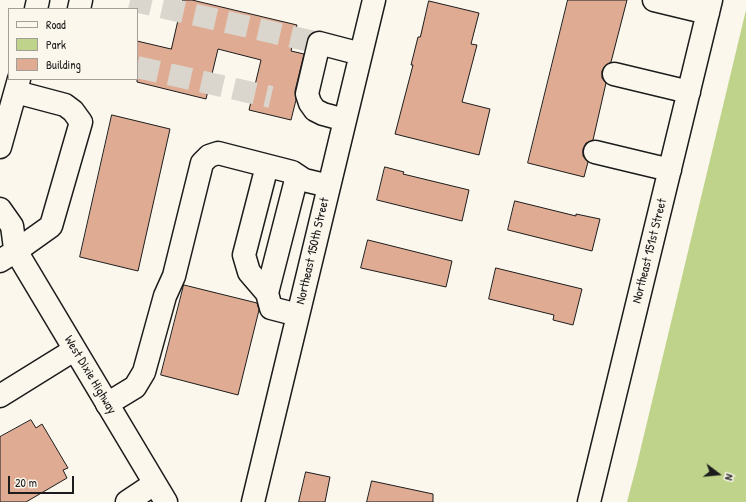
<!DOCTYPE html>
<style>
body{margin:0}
#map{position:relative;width:746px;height:502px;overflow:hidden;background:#fbf7ec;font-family:"Patrick Hand",sans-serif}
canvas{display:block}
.legend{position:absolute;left:8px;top:8px;width:130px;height:72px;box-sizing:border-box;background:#fbf7ec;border:1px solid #a29f99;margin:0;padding:5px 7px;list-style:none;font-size:12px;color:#1c1c1c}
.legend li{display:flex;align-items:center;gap:8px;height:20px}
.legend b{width:20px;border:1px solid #a29f99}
.north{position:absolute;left:698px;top:454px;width:40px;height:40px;-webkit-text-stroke:3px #fbf7ec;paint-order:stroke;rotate:106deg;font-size:11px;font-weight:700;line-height:16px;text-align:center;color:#1c1c1c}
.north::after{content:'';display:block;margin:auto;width:14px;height:18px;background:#1c1c1c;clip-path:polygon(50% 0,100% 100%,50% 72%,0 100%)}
.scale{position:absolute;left:8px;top:476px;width:66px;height:18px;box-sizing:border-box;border:2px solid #1c1c1c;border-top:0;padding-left:5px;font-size:12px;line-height:14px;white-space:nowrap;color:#1c1c1c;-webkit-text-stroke:3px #fbf7ec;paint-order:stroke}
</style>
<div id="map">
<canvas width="746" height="502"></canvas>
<ul class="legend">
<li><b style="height:5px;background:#fbf7ec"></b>Road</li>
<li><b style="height:11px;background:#bfd48a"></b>Park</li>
<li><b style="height:11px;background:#dfab93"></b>Building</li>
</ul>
<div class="north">N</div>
<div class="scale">20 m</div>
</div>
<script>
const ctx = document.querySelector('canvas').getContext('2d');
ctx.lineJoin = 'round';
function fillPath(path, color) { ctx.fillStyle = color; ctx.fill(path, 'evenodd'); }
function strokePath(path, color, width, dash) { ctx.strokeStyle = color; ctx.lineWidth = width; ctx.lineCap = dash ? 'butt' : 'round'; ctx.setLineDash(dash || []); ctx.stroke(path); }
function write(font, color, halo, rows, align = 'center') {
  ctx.font = font + ' "Patrick Hand",sans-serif'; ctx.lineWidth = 3; ctx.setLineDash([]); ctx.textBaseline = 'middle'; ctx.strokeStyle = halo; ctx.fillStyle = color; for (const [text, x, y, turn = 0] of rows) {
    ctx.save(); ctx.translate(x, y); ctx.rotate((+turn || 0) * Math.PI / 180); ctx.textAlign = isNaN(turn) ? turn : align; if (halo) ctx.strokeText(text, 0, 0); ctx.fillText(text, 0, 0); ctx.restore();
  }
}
fillPath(new Path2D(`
 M 746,10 L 746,502 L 627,502 L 637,464 Z`), '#bfd48a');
const building = new Path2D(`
 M 183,0 L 192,0 L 297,25 L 291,51 L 304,54 L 295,91 L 296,100 L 291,120 L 249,110 L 261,60 L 218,49 L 206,99 L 137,82 L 137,41 L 171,49 Z
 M 568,0 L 627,0 L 611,62 L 605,66 L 602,71 L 602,78 L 606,83 L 593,140 L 586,143 L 583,149 L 583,156 L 588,162 L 584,177 L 528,163 Z
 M 429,1 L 479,13 L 471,44 L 477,45 L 462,102 L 490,109 L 479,155 L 395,134 L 413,65 L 411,65 L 418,37 L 420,37 Z
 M 112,115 L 170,129 L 138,271 L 80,257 Z
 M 385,167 L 404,172 L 403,174 L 469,190 L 462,221 L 377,200 Z
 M 515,201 L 576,216 L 576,214 L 600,219 L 592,251 L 508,230 Z
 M 368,240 L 452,261 L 446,287 L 361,268 Z
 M 496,268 L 582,289 L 573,325 L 553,320 L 554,315 L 489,299 Z
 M 184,285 L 257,303 L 259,310 L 238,395 L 161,375 Z
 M 31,420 L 36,428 L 42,424 L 68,468 L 63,470 L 67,478 L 26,502 L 0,502 L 0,437 Z
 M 306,472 L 330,477 L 325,502 L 299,502 Z
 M 372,481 L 433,494 L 433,502 L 367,502 Z`);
fillPath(building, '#dfab93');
strokePath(building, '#1c1c1c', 1);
strokePath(new Path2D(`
 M 130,0 L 319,43
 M 137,67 L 271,97`), '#dad6cd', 22, [22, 11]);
const minor = new Path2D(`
 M 654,0 L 708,13
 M 36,9 L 38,0
 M 79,9 L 81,0
 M 614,74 L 689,92
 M 345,120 L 323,114 L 315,110 L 310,103 L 307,94 L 319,43 L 361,54
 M 0,147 L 19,79
 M 595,152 L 670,170
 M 267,166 L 244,255 L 249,272 L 267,293 L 271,308 L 298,315
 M 0,261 L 16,251 L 51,226 L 81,122 L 73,111 L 65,105 L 16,92
 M 267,293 L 297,176
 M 0,396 L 74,350
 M 107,404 L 135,387 L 144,372 L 165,296 L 174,276 L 202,163 L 209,156 L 218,153 L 292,172 L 304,180 L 329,186
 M 127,502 L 154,484
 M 253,502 L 374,0
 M 589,502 L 711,0`);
const major = new Path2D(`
 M 0,209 L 12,226 L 15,248 L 16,251 L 166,502`);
strokePath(minor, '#1c1c1c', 25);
strokePath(major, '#1c1c1c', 25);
strokePath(minor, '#fbf7ec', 22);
strokePath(major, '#fbf7ec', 22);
write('13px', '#1c1c1c', '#fbf7ec', [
 ["Northeast 150th Street",313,251,-77],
 ["Northeast 151st Street",650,251,-76],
 ["West Dixie Highway",90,375,59]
]);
</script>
